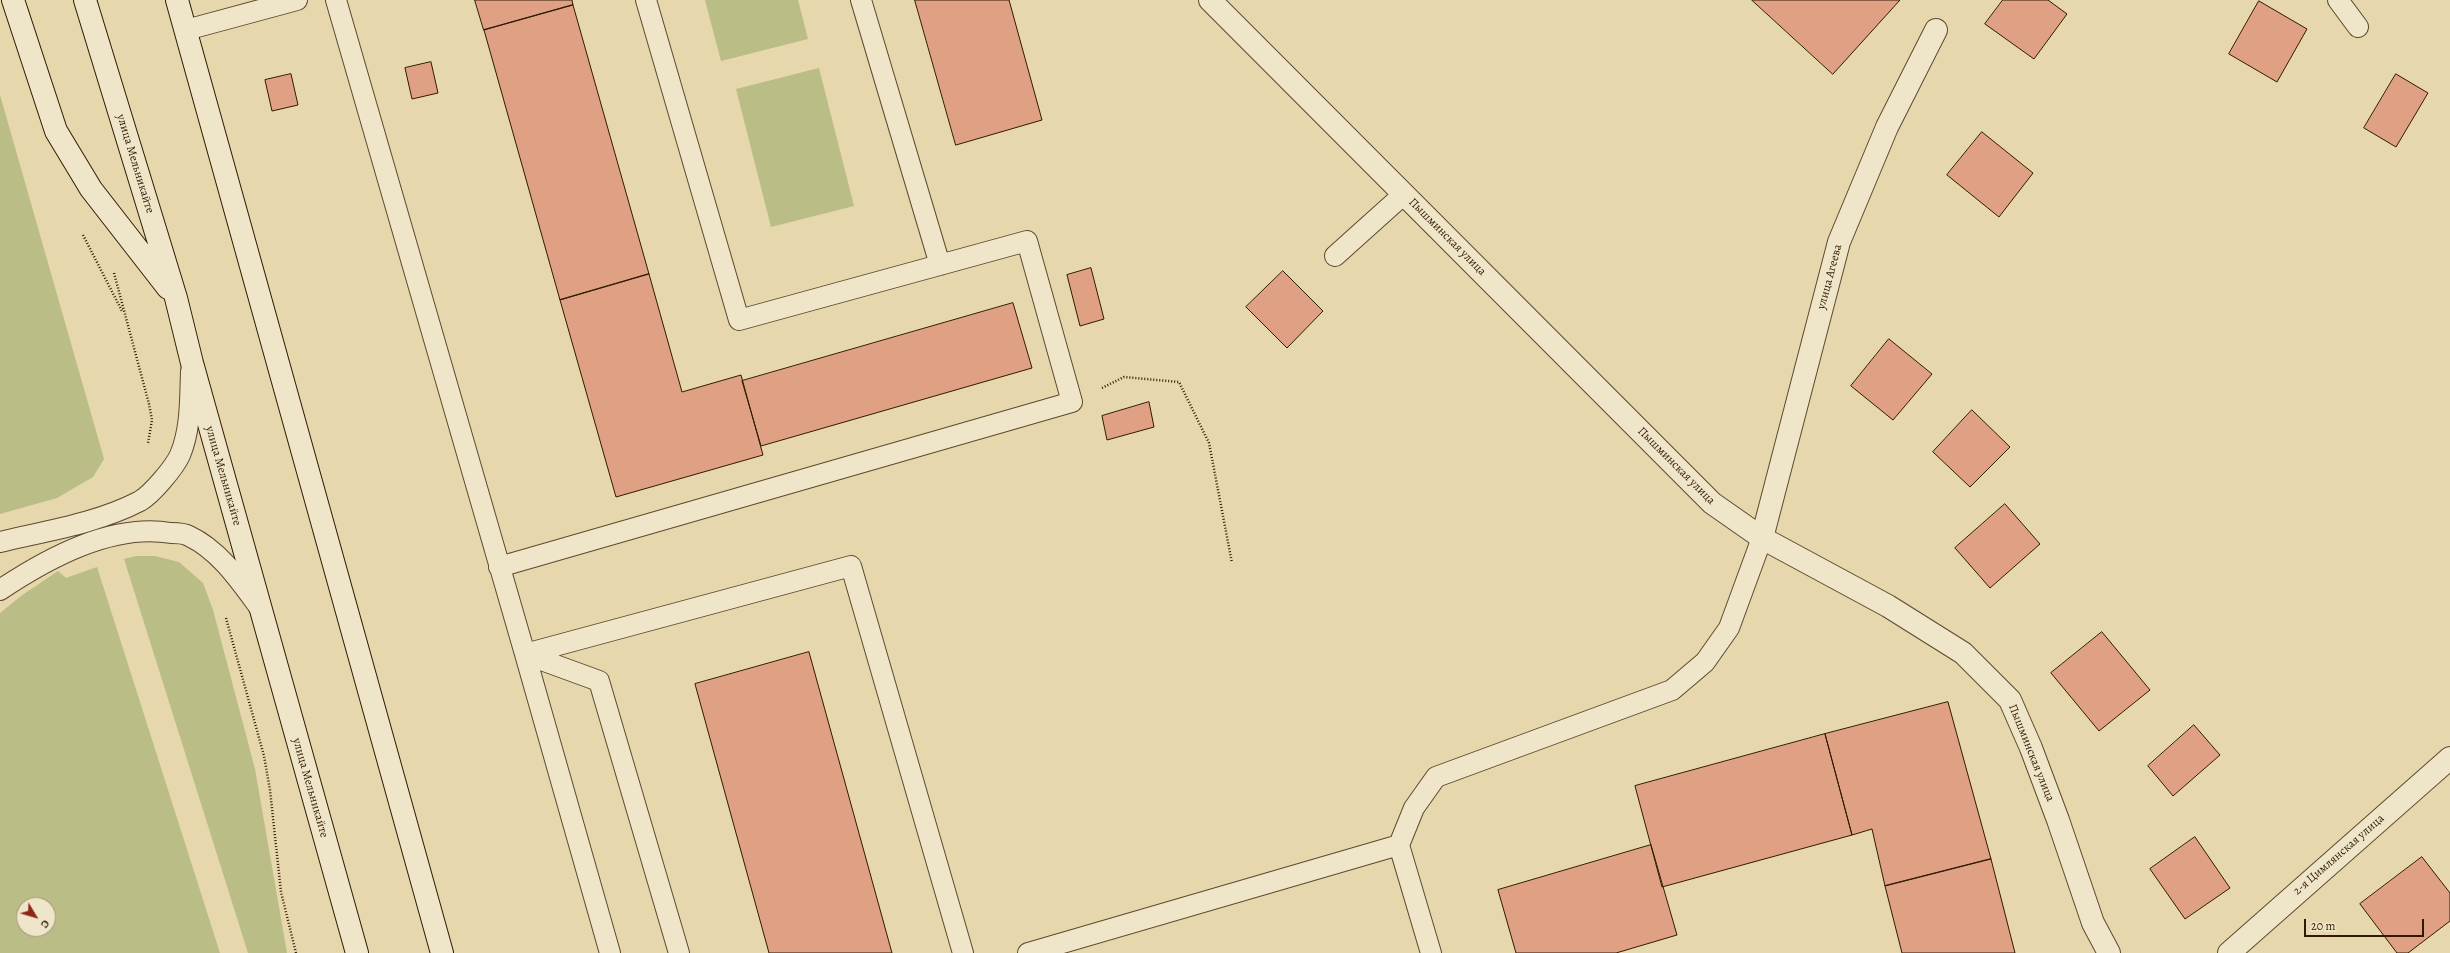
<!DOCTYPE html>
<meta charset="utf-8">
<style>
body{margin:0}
#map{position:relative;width:2450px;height:953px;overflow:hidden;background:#e6d7ac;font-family:Alegreya,serif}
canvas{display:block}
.north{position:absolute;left:16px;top:897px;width:40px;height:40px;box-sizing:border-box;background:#efe5c9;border:1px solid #a3947a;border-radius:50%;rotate:128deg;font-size:11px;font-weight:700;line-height:16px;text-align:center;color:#301a03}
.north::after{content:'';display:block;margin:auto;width:14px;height:18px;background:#8f2418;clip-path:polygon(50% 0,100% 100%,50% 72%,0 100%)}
.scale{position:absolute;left:2304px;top:919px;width:120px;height:18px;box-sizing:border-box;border:2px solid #301a03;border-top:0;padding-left:5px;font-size:12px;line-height:14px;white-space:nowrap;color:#301a03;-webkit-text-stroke:3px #efe5c9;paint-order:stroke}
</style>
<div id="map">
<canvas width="2450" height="953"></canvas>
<div class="north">С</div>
<div class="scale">20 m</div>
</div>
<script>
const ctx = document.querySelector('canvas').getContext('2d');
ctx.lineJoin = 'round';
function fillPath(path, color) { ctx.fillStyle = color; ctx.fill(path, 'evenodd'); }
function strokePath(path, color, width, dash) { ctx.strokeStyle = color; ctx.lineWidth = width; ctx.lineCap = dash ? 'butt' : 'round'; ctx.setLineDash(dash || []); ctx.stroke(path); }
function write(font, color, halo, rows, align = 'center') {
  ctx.font = font + ' Alegreya,serif'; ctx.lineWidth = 4; ctx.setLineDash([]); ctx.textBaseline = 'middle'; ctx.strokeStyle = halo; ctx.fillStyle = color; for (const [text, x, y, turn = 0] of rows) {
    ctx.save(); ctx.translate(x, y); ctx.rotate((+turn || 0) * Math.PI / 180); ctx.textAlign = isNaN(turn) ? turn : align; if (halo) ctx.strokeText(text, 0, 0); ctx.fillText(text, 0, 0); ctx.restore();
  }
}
fillPath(new Path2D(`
 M 705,0 L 798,0 L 808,39 L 721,61 Z
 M 819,68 L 854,206 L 771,227 L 736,89 Z
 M 0,95 L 104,459 L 93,477 L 57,498 L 0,514 Z
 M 136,556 L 155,556 L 179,562 L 203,583 L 213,610 L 255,769 L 287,953 L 248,953 L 124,559 Z
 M 97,567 L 220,953 L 0,953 L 0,613 L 21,596 L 58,571 L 66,578 ZM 24,905 L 48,905 L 48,929 L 24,929 Z`), '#babd86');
const building = new Path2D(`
 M 475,0 L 572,0 L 573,5 L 484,30 Z
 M 915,0 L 1009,0 L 1042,120 L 956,145 Z
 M 1752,0 L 1900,0 L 1833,74 Z
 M 2003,0 L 2048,0 L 2067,14 L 2034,59 L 1985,24 Z
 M 2259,1 L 2307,29 L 2277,82 L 2229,54 Z
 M 573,5 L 649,274 L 560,300 L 484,30 Z
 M 431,62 L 438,93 L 412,99 L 405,68 Z
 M 291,74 L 298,105 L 272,111 L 265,80 Z
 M 2396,74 L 2428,93 L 2396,147 L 2364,128 Z
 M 1982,132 L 2033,173 L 1999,217 L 1947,175 Z
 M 1091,268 L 1104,319 L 1080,326 L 1067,275 Z
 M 1283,271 L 1323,311 L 1287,348 L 1246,307 Z
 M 649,274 L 682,392 L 741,375 L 763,455 L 616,497 L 560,300 Z
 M 1013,303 L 1032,368 L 761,446 L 742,381 Z
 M 1889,339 L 1932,374 L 1893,420 L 1851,386 Z
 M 1149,402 L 1154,427 L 1107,440 L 1102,416 Z
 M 1972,410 L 2010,447 L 1970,487 L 1933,452 Z
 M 2005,504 L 2040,544 L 1990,588 L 1955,548 Z
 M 2102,632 L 2150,690 L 2099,731 L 2051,673 Z
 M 809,652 L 892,953 L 769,953 L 695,684 Z
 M 1948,702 L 1991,859 L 1885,886 L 1872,829 L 1852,835 L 1825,734 Z
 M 2194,725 L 2220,755 L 2173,796 L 2148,766 Z
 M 1825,734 L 1852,835 L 1662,887 L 1635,786 Z
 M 2195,837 L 2230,888 L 2185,919 L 2150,869 Z
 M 1651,845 L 1677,935 L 1616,953 L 1516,953 L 1498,890 Z
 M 2422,857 L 2450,893 L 2450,921 L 2408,953 L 2397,953 L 2360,904 Z
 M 1991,859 L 2015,953 L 1902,953 L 1885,886 Z`);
fillPath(building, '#dfa084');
strokePath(building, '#301a03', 1);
const lane = new Path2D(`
 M 336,0 L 525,654 L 599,681 L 679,953
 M 861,0 L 940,265
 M 2338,0 L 2358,27
 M 186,30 L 297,0
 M 1335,256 L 1404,194
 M 0,542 C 46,531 98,523 140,501 C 152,494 174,468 180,455 C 191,429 190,399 191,371
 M 499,567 L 1072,402 L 1027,241 L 739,320 L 646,0
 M 0,590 C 48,558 112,523 171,533 C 177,533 184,533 189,536 C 219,550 240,581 259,607
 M 610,953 L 525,654 L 851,566 L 963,953
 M 1028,953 L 1399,845
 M 1431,953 L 1399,845 L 1414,808 L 1436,777 L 1672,690 L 1705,662 L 1729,628 L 1762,538`);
const street = new Path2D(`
 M 1210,0 L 1712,503 L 1762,538 L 1888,606 L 1963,653 L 2010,700 L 2031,748 L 2058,820 L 2093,923 L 2109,953
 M 1762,538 L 1839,242 L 1887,127 L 1936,30
 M 2229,953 L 2450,758`);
const secondary = new Path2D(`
 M 13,0 L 56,131 L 91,189 L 168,288
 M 85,0 L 176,298 L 192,363 L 357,953
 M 177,0 L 442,953`);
strokePath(lane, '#5e492d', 22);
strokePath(street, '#5e492d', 24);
strokePath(secondary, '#301a03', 24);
strokePath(new Path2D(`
 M 83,235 L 122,311
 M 114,273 L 149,404 L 152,420 L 148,443
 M 1102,388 L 1124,377 L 1179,382 L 1209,443 L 1232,563
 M 226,618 L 264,756 L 270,790 L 281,892 L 296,953`), '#301a03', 2.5, [1, 2]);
strokePath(lane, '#efe5c9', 20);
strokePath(street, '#efe5c9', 22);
strokePath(secondary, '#efe5c9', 22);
write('12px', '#301a03', '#efe5c9', [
 ["улица Мельникайте",135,164,73],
 ["Пышминская улица",1447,237,45],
 ["улица Агеева",1830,277,-75],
 ["Пышминская улица",1676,466,45],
 ["улица Мельникайте",223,476,74],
 ["Пышминская улица",2031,753,68],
 ["улица Мельникайте",310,788,74],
 ["2-я Цимлянская улица",2339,855,-41]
]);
</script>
